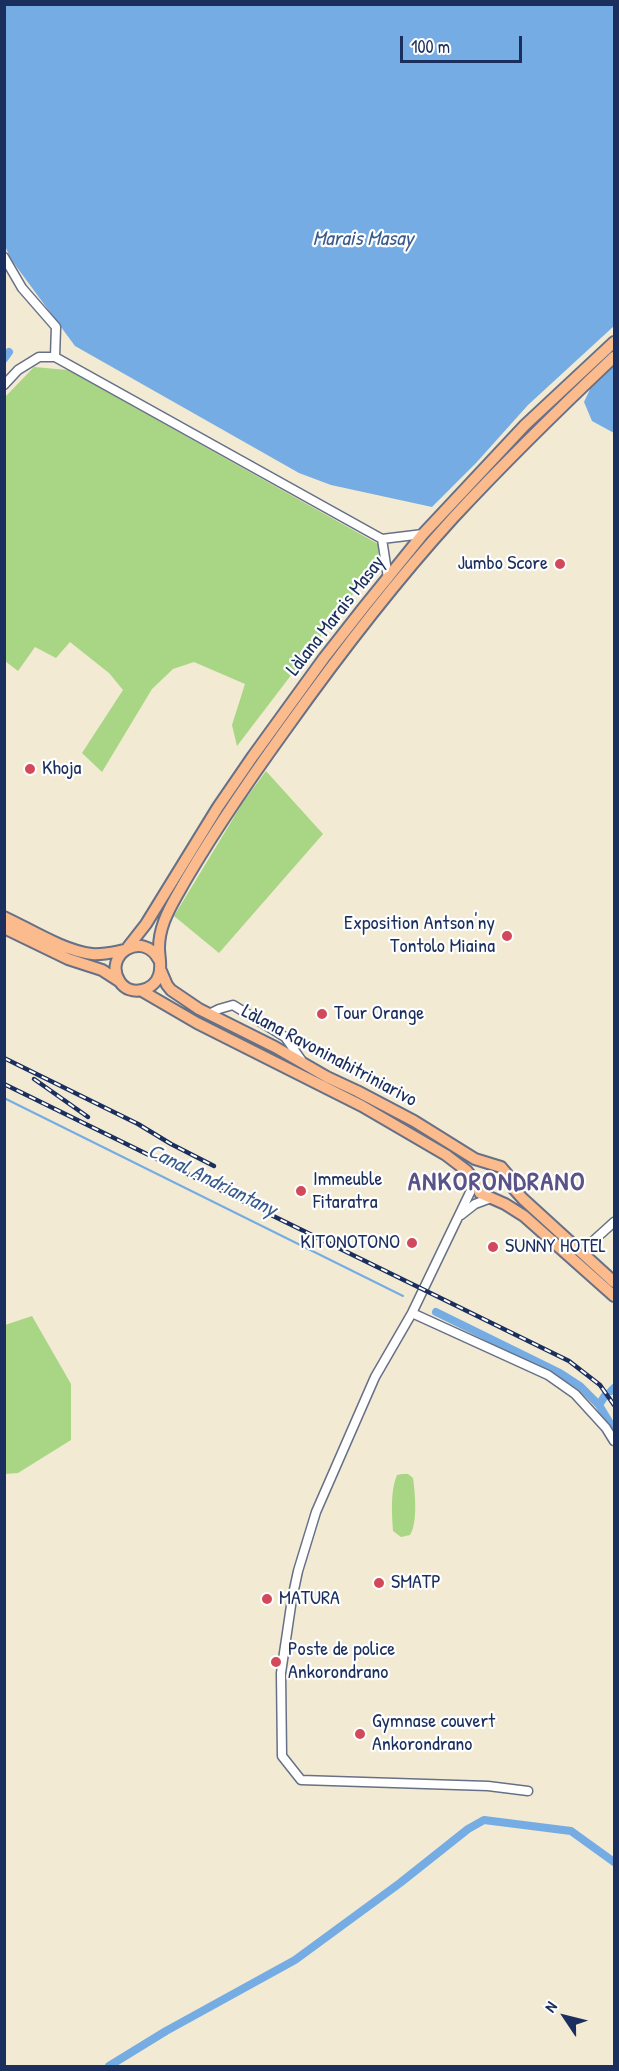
<!DOCTYPE html>
<meta charset="utf-8">
<style>
body{margin:0}
#map{position:relative;width:619px;height:2071px;overflow:hidden;background:#f2ead3;font-family:"Patrick Hand",sans-serif}
canvas{display:block}
.frame{position:absolute;inset:0;border:6px solid #1b2f5e;pointer-events:none}
.north{position:absolute;left:535px;top:1987px;width:60px;height:60px;-webkit-text-stroke:4px #fff;paint-order:stroke;rotate:305deg;font-size:16px;font-weight:700;line-height:24px;text-align:center;color:#1b2f5e}
.north::after{content:'';display:block;margin:auto;width:21px;height:27px;background:#1b2f5e;clip-path:polygon(50% 0,100% 100%,50% 72%,0 100%)}
.scale{position:absolute;left:400px;top:36px;width:122px;height:27px;box-sizing:border-box;border:3px solid #1b2f5e;border-top:0;padding-left:8px;font-size:18px;line-height:21px;white-space:nowrap;color:#1b2f5e;-webkit-text-stroke:4px #fff;paint-order:stroke}
</style>
<div id="map">
<canvas width="619" height="2071"></canvas>
<div class="frame"></div>
<div class="north">N</div>
<div class="scale">100 m</div>
</div>
<script>
const ctx = document.querySelector('canvas').getContext('2d');
ctx.lineJoin = 'round';
function fillPath(path, color) { ctx.fillStyle = color; ctx.fill(path, 'evenodd'); }
function strokePath(path, color, width, dash) { ctx.strokeStyle = color; ctx.lineWidth = width; ctx.lineCap = dash ? 'butt' : 'round'; ctx.setLineDash(dash || []); ctx.stroke(path); }
function write(font, color, halo, rows, align = 'center') {
  ctx.font = font + ' "Patrick Hand",sans-serif'; ctx.lineWidth = 4.5; ctx.setLineDash([]); ctx.textBaseline = 'middle'; ctx.strokeStyle = halo; ctx.fillStyle = color; for (const [text, x, y, turn = 0] of rows) {
    ctx.save(); ctx.translate(x, y); ctx.rotate((+turn || 0) * Math.PI / 180); ctx.textAlign = isNaN(turn) ? turn : align; if (halo) ctx.strokeText(text, 0, 0); ctx.fillText(text, 0, 0); ctx.restore();
  }
}
fillPath(new Path2D(`
 M 34,367 L 68,370 L 378,544 L 379,560 L 237,746 L 232,725 L 245,684 L 194,662 L 173,669 L 152,689 L 102,772 L 82,753 L 123,690 L 109,673 L 70,642 L 56,658 L 35,647 L 18,671 L 5,661 L 5,397 Z
 M 266,771 L 323,834 L 219,953 L 174,916 L 242,804 Z
 M 32,1316 L 71,1384 L 71,1440 L 18,1473 L 5,1474 L 5,1325 Z
 M 402,1474 L 408,1474 L 413,1478 C 415,1492 418,1523 410,1535 L 401,1537 L 393,1531 C 392,1515 390,1491 397,1475 Z`), '#a8d684');
fillPath(new Path2D(`
 M 5,4 L 614,5 L 614,326 L 528,405 L 476,463 L 432,507 L 331,485 L 299,473 L 75,346 L 10,258 L 4,243 Z
 M 614,364 L 614,433 L 592,421 L 584,402 L 592,385 Z`), '#75ace3');
strokePath(new Path2D(`
 M 4,1098 L 403,1296`), '#75ace3', 2);
strokePath(new Path2D(`
 M 4,359 L 9,352
 M 436,1312 L 560,1373 L 580,1386 L 599,1405 L 614,1430
 M 611,1391 L 614,1388
 M 599,1405 L 606,1394
 M 109,2066 L 166,2031 L 295,1960 L 400,1883 L 468,1829 L 484,1820 L 571,1831 L 614,1862`), '#75ace3', 8);
const minor = new Path2D(`
 M 4,257 L 22,288 L 56,327 L 55,357
 M 4,385 L 18,370 L 39,357 L 55,357 L 382,539 L 423,534
 M 382,539 L 388,578
 M 209,1014 L 219,1009 L 233,1005 L 285,1037 L 302,1061
 M 475,1182 L 412,1313 L 375,1377 L 316,1512 L 298,1571 L 292,1599 L 281,1673 L 282,1756 L 301,1780 L 488,1786 L 528,1791
 M 461,1215 L 475,1204 L 491,1198
 M 581,1252 L 614,1222
 M 412,1313 L 548,1375 L 575,1394 L 606,1428 L 614,1441`);
const major = new Path2D(`
 M 4,917 C 30,929 64,951 92,954 C 103,955 114,952 125,950
 M 4,928 L 68,959 L 102,970 L 119,981
 M 128,947 L 146,924 L 218,807 L 253,756 L 324,658 L 364,607 L 423,534 L 525,425 L 614,342
 M 159,960 C 143,929 102,955 120,982 C 130,997 154,991 159,975 C 162,966 159,957 159,948 C 159,929 167,913 176,897 C 209,838 247,783 286,729 C 338,656 393,584 453,518 C 505,462 559,409 614,357
 M 161,971 L 167,985 L 171,990 L 199,1009 L 275,1047 L 327,1077 L 357,1091 L 414,1121 L 475,1159 L 501,1167 L 507,1174 L 509,1181 L 514,1189 L 523,1199 L 614,1282
 M 142,991 L 197,1023 L 362,1106 L 446,1155 L 467,1171 L 475,1181 L 480,1193 L 505,1204 L 524,1216 L 614,1296`);
strokePath(minor, '#667087', 11);
strokePath(major, '#667087', 14);
strokePath(minor, '#fff', 8);
strokePath(major, '#fbbb8d', 10);
const rail = new Path2D(`
 M 4,1058 L 138,1124 L 171,1144 L 214,1166
 M 34,1079 L 88,1117
 M 4,1084 L 569,1361 L 600,1385 L 614,1405`);
strokePath(rail, '#1b2f5e', 4.5);
strokePath(rail, '#fff', 2, [7]);
for (const [x, y, r, color] of [
 [560,564,6,"#d1495b"],
 [30,769,6,"#d1495b"],
 [507,936,6,"#d1495b"],
 [322,1014,6,"#d1495b"],
 [301,1191,6,"#d1495b"],
 [412,1243,6,"#d1495b"],
 [493,1247,6,"#d1495b"],
 [379,1583,6,"#d1495b"],
 [267,1599,6,"#d1495b"],
 [276,1662,6,"#d1495b"],
 [360,1734,6,"#d1495b"]
]) { const dot = new Path2D(); dot.arc(x, y, r, 0, 2 * Math.PI); ctx.fillStyle = color; ctx.fill(dot); strokePath(dot, '#fff', 2); }
write('20px', '#1b2f5e', '#fff', [
 ["Jumbo Score",548,564,"right"],
 ["Khoja",42,769],
 ["Exposition Antson'ny",495,924,"right"],
 ["Tontolo Miaina",495,947,"right"],
 ["Tour Orange",334,1014],
 ["Immeuble",313,1180],
 ["Fitaratra",313,1203],
 ["KITONOTONO",400,1243,"right"],
 ["SUNNY HOTEL",505,1247],
 ["SMATP",391,1583],
 ["MATURA",279,1599],
 ["Poste de police",288,1650],
 ["Ankorondrano",288,1673],
 ["Gymnase couvert",372,1722],
 ["Ankorondrano",372,1745]
], 'left');
write('20px', '#1b2f5e', '#fff', [
 ["Làlana Marais Masay",336,616,-52],
 ["Làlana Ravoninahitriniarivo",329,1056,28]
]);
write('italic 21px', '#3a5b8d', '#fff', [
 ["Marais Masay",363,239],
 ["Canal Andriantany",212,1181,26]
]);
ctx.letterSpacing = '1.5px';
write('bold 26px', '#5a5387', '#fff', [
 ["ANKORONDRANO",497,1183]
]);
ctx.letterSpacing = '0px';
</script>
